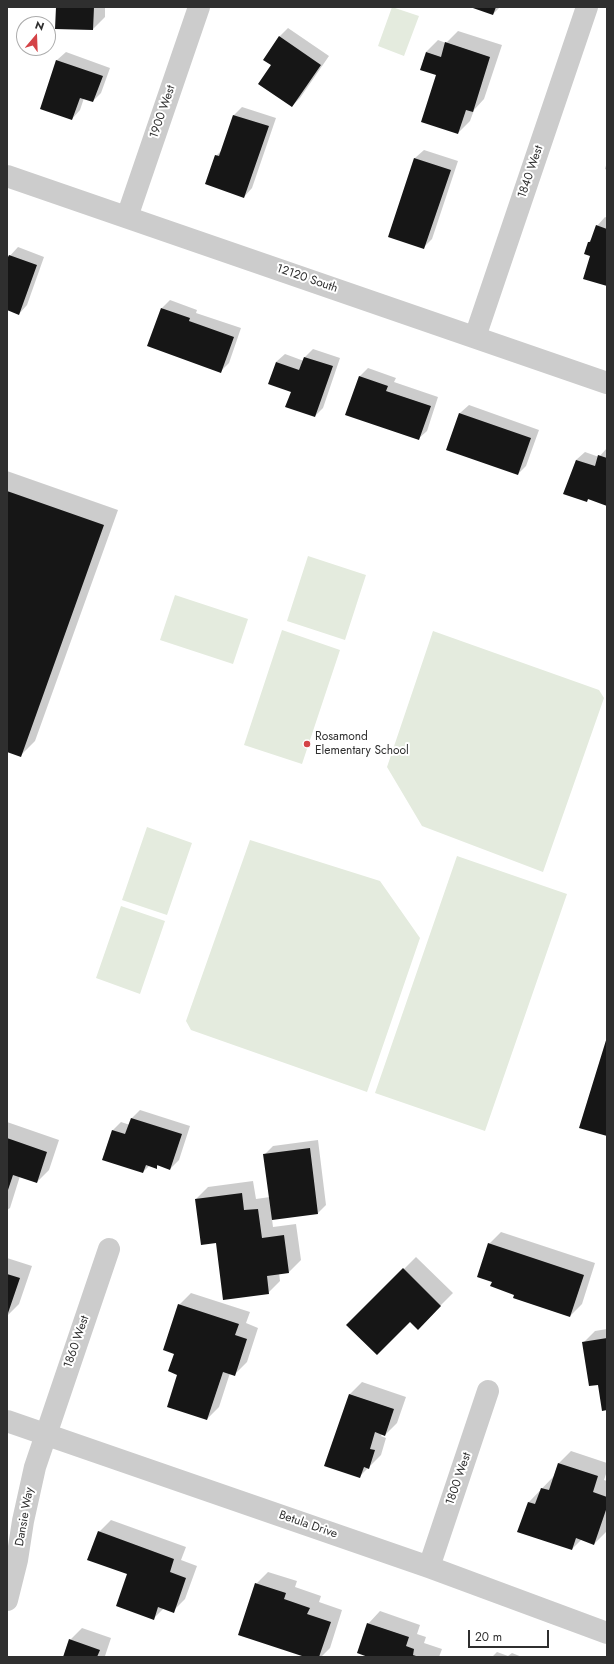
<!DOCTYPE html>
<style>
body{margin:0}
#map{position:relative;width:614px;height:1664px;overflow:hidden;background:#fff;font-family:Jost,sans-serif}
canvas{display:block}
.frame{position:absolute;inset:0;border:8px solid #2f2f2f;pointer-events:none}
.north{position:absolute;left:16px;top:16px;width:40px;height:40px;box-sizing:border-box;background:#fff;border:1px solid #acacac;border-radius:50%;rotate:19deg;font-size:11px;font-weight:700;line-height:16px;text-align:center;color:#2f2f2f}
.north::after{content:'';display:block;margin:auto;width:14px;height:18px;background:#d44347;clip-path:polygon(50% 0,100% 100%,50% 72%,0 100%)}
.scale{position:absolute;left:468px;top:1630px;width:81px;height:18px;box-sizing:border-box;border:2px solid #2f2f2f;border-top:0;padding-left:5px;font-size:12px;line-height:14px;white-space:nowrap;color:#2f2f2f;-webkit-text-stroke:3px #fff;paint-order:stroke}
</style>
<div id="map">
<canvas width="614" height="1664"></canvas>
<div class="frame"></div>
<div class="north">N</div>
<div class="scale">20 m</div>
</div>
<script>
const ctx = document.querySelector('canvas').getContext('2d');
ctx.lineJoin = 'round';
function fillPath(path, color) { ctx.fillStyle = color; ctx.fill(path, 'evenodd'); }
function strokePath(path, color, width, dash) { ctx.strokeStyle = color; ctx.lineWidth = width; ctx.lineCap = dash ? 'butt' : 'round'; ctx.setLineDash(dash || []); ctx.stroke(path); }
function write(font, color, halo, rows, align = 'center') {
  ctx.font = font + ' Jost,sans-serif'; ctx.lineWidth = 4; ctx.setLineDash([]); ctx.textBaseline = 'middle'; ctx.strokeStyle = halo; ctx.fillStyle = color; for (const [text, x, y, turn = 0] of rows) {
    ctx.save(); ctx.translate(x, y); ctx.rotate((+turn || 0) * Math.PI / 180); ctx.textAlign = isNaN(turn) ? turn : align; if (halo) ctx.strokeText(text, 0, 0); ctx.fillText(text, 0, 0); ctx.restore();
  }
}
fillPath(new Path2D(`
 M 392,7 L 419,16 L 404,56 L 378,46 Z
 M 308,556 L 366,575 L 345,640 L 287,621 Z
 M 175,595 L 248,619 L 233,664 L 160,640 Z
 M 282,630 L 340,650 L 302,764 L 244,745 Z
 M 433,631 L 599,690 L 604,698 L 543,872 L 422,826 L 387,767 Z
 M 147,827 L 192,843 L 167,915 L 122,900 Z
 M 250,840 L 380,881 L 420,938 L 367,1092 L 191,1030 L 186,1021 Z
 M 457,856 L 567,894 L 485,1131 L 375,1093 Z
 M 121,906 L 165,921 L 140,994 L 96,978 Z`), '#e4ebde');
fillPath(new Path2D(`
 M 57,7 L 105,7 L 105,17 L 93,29 Z
 M 472,7 L 500,7 L 493,14 Z
 M 288,28 L 329,56 L 300,98 L 292,106 L 272,65 L 264,60 L 280,36 Z
 M 458,31 L 502,45 L 484,99 L 474,110 L 470,121 L 458,133 L 437,75 L 426,52 L 438,40 L 446,43 Z
 M 66,52 L 110,68 L 101,93 L 93,101 L 84,98 L 80,110 L 72,119 L 57,60 Z
 M 242,107 L 276,118 L 252,188 L 244,197 L 216,156 L 222,150 L 234,115 Z
 M 424,150 L 458,161 L 432,239 L 424,247 L 389,236 L 415,158 Z
 M 607,162 L 607,170 L 605,169 Z
 M 605,217 L 607,218 L 607,285 L 591,255 L 589,242 L 592,238 L 597,226 Z
 M 18,247 L 44,257 L 27,305 L 19,314 L 7,309 L 7,258 L 8,258 Z
 M 170,300 L 197,310 L 196,313 L 241,328 L 229,363 L 221,371 L 162,308 Z
 M 313,349 L 340,358 L 323,408 L 315,416 L 292,392 L 276,362 L 285,354 L 304,361 L 305,357 Z
 M 368,368 L 396,378 L 394,382 L 438,397 L 427,431 L 418,439 L 359,377 Z
 M 469,405 L 539,430 L 526,466 L 518,474 L 447,449 L 460,413 Z
 M 607,448 L 607,505 L 589,498 L 586,501 L 565,493 L 576,460 L 585,452 L 599,457 Z
 M 7,471 L 118,510 L 35,741 L 20,756 L 7,751 Z
 M 140,1110 L 190,1126 L 179,1160 L 170,1169 L 159,1165 L 156,1167 L 150,1165 L 143,1172 L 103,1159 L 113,1130 L 121,1122 L 130,1125 L 132,1118 Z
 M 7,1122 L 59,1140 L 49,1170 L 37,1182 L 20,1176 L 10,1208 L 7,1210 Z
 M 318,1140 L 326,1205 L 318,1213 L 272,1219 L 273,1227 L 296,1224 L 301,1260 L 289,1272 L 279,1273 L 280,1281 L 268,1293 L 216,1242 L 196,1199 L 208,1187 L 253,1181 L 256,1199 L 270,1197 L 264,1155 L 273,1146 Z
 M 501,1232 L 595,1263 L 582,1304 L 570,1316 L 493,1281 L 489,1244 Z
 M 416,1257 L 453,1293 L 418,1328 L 410,1320 L 348,1325 Z
 M 7,1258 L 32,1266 L 19,1304 L 7,1316 Z
 M 191,1293 L 250,1312 L 246,1323 L 258,1328 L 247,1362 L 235,1374 L 230,1373 L 219,1407 L 207,1419 L 179,1374 L 175,1353 L 179,1305 Z
 M 607,1329 L 607,1409 L 583,1343 L 595,1331 Z
 M 362,1382 L 406,1397 L 397,1423 L 385,1435 L 382,1434 L 381,1436 L 386,1438 L 381,1455 L 359,1477 L 326,1465 L 350,1394 Z
 M 571,1451 L 607,1463 L 607,1471 L 604,1480 L 607,1481 L 606,1532 L 594,1544 L 582,1539 L 572,1549 L 519,1532 L 529,1502 L 554,1476 L 559,1463 Z
 M 111,1520 L 186,1547 L 181,1560 L 197,1566 L 185,1599 L 173,1611 L 164,1608 L 153,1619 L 129,1573 L 99,1532 Z
 M 268,1572 L 297,1581 L 295,1587 L 321,1596 L 319,1602 L 342,1610 L 330,1648 L 321,1657 L 308,1657 L 256,1584 Z
 M 380,1611 L 420,1625 L 417,1634 L 426,1637 L 424,1643 L 442,1649 L 439,1657 L 370,1657 L 368,1624 Z
 M 82,1628 L 111,1638 L 105,1656 L 107,1657 L 64,1657 L 70,1640 Z
 M 497,1652 L 508,1656 L 512,1653 L 522,1657 L 492,1657 Z`), '#0003');
fillPath(new Path2D(`
 M 56,7 L 94,7 L 93,30 L 55,29 Z
 M 470,7 L 496,7 L 493,15 Z
 M 279,36 L 321,65 L 292,107 L 258,84 L 271,65 L 263,60 Z
 M 445,42 L 490,57 L 473,112 L 466,110 L 458,134 L 421,122 L 436,75 L 420,70 L 426,52 L 441,57 Z
 M 56,60 L 103,76 L 93,102 L 80,98 L 72,120 L 40,109 Z
 M 233,115 L 269,126 L 244,198 L 205,184 L 215,155 L 219,156 Z
 M 414,158 L 451,170 L 424,249 L 388,237 Z
 M 596,225 L 607,229 L 607,286 L 583,279 L 590,256 L 584,254 L 588,242 L 590,242 Z
 M 9,255 L 37,265 L 19,315 L 7,310 L 7,259 Z
 M 161,308 L 190,318 L 189,321 L 234,337 L 221,373 L 147,346 Z
 M 304,357 L 333,366 L 315,417 L 285,407 L 291,392 L 268,384 L 276,362 L 299,370 Z
 M 359,376 L 388,386 L 386,391 L 431,406 L 419,440 L 345,415 Z
 M 459,413 L 531,438 L 518,475 L 446,450 Z
 M 598,455 L 607,458 L 607,506 L 588,499 L 587,502 L 563,494 L 576,460 L 595,466 Z
 M 7,491 L 104,525 L 21,757 L 7,752 Z
 M 607,1037 L 607,1136 L 579,1128 Z
 M 131,1118 L 182,1134 L 170,1170 L 157,1165 L 157,1169 L 146,1165 L 143,1173 L 102,1160 L 112,1130 L 125,1134 Z
 M 7,1138 L 47,1152 L 37,1183 L 13,1175 L 7,1193 Z
 M 310,1148 L 318,1214 L 272,1220 L 263,1154 Z
 M 242,1193 L 244,1210 L 258,1209 L 262,1238 L 284,1235 L 289,1273 L 267,1276 L 269,1294 L 223,1300 L 216,1243 L 201,1245 L 195,1199 Z
 M 488,1243 L 584,1275 L 570,1317 L 513,1298 L 514,1295 L 490,1286 L 492,1282 L 477,1277 Z
 M 403,1268 L 441,1306 L 418,1330 L 410,1322 L 377,1355 L 346,1325 Z
 M 7,1274 L 20,1278 L 7,1316 Z
 M 178,1304 L 239,1324 L 235,1335 L 247,1339 L 235,1376 L 223,1372 L 207,1420 L 167,1407 L 177,1375 L 168,1371 L 174,1354 L 163,1350 Z
 M 607,1338 L 607,1410 L 602,1411 L 598,1385 L 589,1386 L 582,1342 Z
 M 349,1394 L 394,1409 L 385,1436 L 375,1432 L 370,1449 L 375,1450 L 369,1469 L 364,1467 L 360,1478 L 324,1466 Z
 M 558,1463 L 598,1476 L 593,1492 L 607,1497 L 607,1507 L 594,1545 L 576,1538 L 572,1550 L 517,1532 L 528,1502 L 535,1504 L 541,1488 L 549,1490 Z
 M 98,1531 L 174,1559 L 170,1572 L 186,1578 L 174,1613 L 158,1607 L 154,1620 L 116,1606 L 127,1574 L 87,1560 Z
 M 255,1583 L 286,1593 L 284,1599 L 310,1608 L 307,1614 L 331,1622 L 319,1657 L 305,1657 L 238,1635 Z
 M 367,1623 L 409,1637 L 406,1646 L 414,1649 L 413,1655 L 419,1657 L 368,1657 L 357,1653 Z
 M 69,1639 L 100,1650 L 97,1657 L 63,1657 Z`), '#161616');
strokePath(new Path2D(`
 M 7,176 L 607,383
 M 127,217 L 199,7
 M 475,337 L 587,7
 M 7,1421 L 429,1567 L 607,1633
 M 429,1567 L 488,1391
 M 7,1600 L 17,1560 L 23,1521 L 35,1467 L 109,1249`), '#ccc', 22);
for (const [x, y, r, color] of [
 [307,744,4,"#d44347"]
]) { const dot = new Path2D(); dot.arc(x, y, r, 0, 2 * Math.PI); ctx.fillStyle = color; ctx.fill(dot); strokePath(dot, '#fff', 1.5); }
write('12px', '#2f2f2f', '#fff', [
 ["1900 West",163,112,-71],
 ["1840 West",531,172,-71],
 ["12120 South",307,279,19],
 ["1860 West",77,1342,-71],
 ["1800 West",459,1479,-71],
 ["Dansie Way",25,1517,-80],
 ["Betula Drive",308,1525,19]
]);
write('12px', '#2f2f2f', '#fff', [
 ["Rosamond",315,737],
 ["Elementary School",315,751]
], 'left');
</script>
